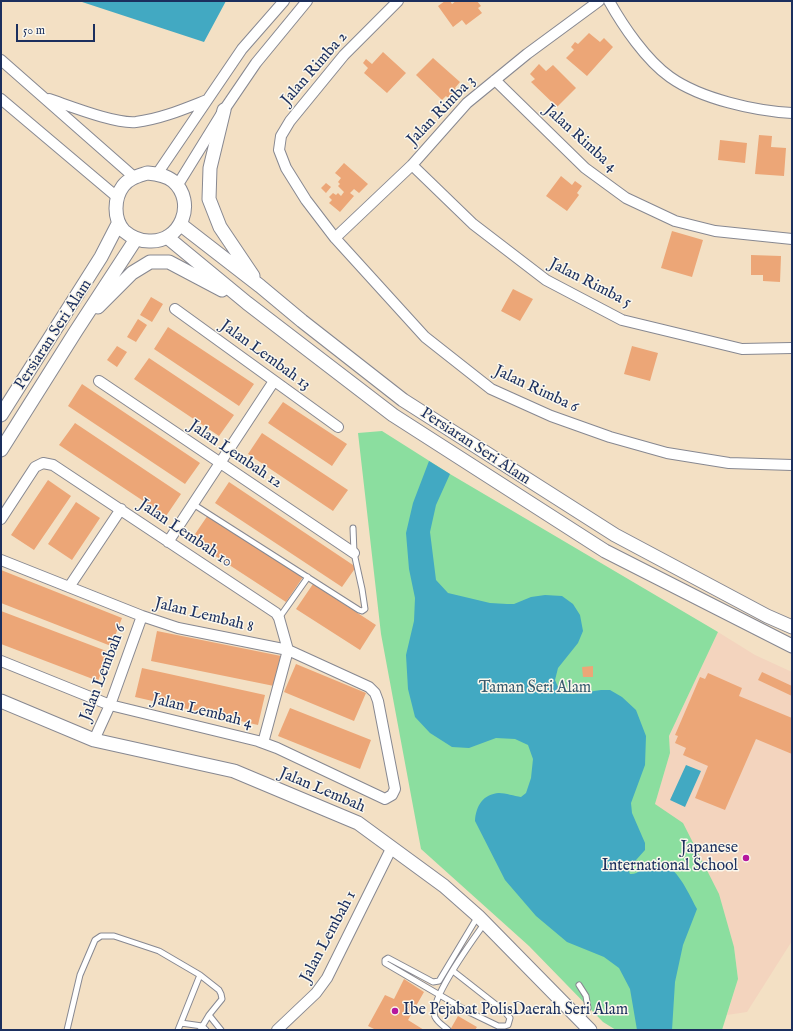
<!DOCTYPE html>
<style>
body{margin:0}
#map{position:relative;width:793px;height:1031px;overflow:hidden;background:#f3e0c4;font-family:"IM FELL English",serif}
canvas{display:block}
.frame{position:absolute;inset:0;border:2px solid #1b2f5e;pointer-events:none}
.scale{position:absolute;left:16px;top:24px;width:79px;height:18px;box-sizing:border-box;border:2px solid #1b2f5e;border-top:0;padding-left:5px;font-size:12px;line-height:14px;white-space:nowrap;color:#1b2f5e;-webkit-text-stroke:3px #fbf7ec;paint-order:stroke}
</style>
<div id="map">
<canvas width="793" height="1031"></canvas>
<div class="frame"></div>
<div class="scale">50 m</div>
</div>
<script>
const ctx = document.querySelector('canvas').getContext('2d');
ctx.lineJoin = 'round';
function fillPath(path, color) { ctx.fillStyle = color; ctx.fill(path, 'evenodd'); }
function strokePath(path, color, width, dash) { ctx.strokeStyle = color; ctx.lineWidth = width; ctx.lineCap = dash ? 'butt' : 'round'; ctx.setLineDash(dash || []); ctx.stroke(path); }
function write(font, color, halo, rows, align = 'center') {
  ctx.font = font + ' "IM FELL English",serif'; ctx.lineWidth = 3; ctx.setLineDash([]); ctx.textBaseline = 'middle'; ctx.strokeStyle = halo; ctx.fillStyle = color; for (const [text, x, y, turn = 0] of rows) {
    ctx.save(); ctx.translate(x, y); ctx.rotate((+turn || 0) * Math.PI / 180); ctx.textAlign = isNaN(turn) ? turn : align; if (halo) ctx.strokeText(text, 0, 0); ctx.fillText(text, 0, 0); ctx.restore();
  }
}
fillPath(new Path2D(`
 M 718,632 L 755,655 L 792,672 L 792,941 L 747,1012 L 727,1015 L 738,979 L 734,947 L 655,804 L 670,753 L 669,736 Z`), '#f3d4be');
fillPath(new Path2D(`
 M 382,431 L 450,474 L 718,632 L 669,736 L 670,753 L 655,804 L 683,823 L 719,894 L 734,947 L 738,979 L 722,1030 L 616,1030 L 603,1022 L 529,946 L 421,849 L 381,634 L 358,433 Z`), '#8bde9f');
fillPath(new Path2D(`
 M 79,1 L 226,1 L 204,42 Z
 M 429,461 L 450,474 L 436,505 L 430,532 L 436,580 L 448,593 L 490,603 L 507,604 L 514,604 L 531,597 L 545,595 L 562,596 L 573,604 L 580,615 L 583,631 L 578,643 L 558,668 L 555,680 L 558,687 L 564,693 L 573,694 L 601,690 L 610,690 L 622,697 L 636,710 L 646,736 L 645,765 L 631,803 L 632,813 L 645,843 L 645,850 L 628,869 L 630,874 C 638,875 642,867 650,866 C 655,865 667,866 671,869 C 681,876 691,898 697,909 L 683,945 L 675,982 L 672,1030 L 637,1030 L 630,989 L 619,968 L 604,957 L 567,942 L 536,916 L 505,880 L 475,821 C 476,806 483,794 499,793 C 506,793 514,796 521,797 L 526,793 L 531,778 L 533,759 L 528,745 L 515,739 L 496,738 L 469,748 L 452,747 L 430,733 L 415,717 L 408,689 L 406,655 L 414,621 L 415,598 L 409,569 L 406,533 L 413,503 Z
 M 686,765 L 701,771 L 685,807 L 670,800 Z`), '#42a9c2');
fillPath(new Path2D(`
 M 445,1 L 450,1 L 452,4 L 456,1 L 477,1 L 481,6 L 478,8 L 482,13 L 466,25 L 462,20 L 453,27 L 438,6 Z
 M 589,33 L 600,42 L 604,38 L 613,47 L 587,76 L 566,58 L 574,50 L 571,47 L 575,42 L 578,44 Z
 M 383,52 L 406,73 L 387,93 L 364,73 L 368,68 L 363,63 L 366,59 L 372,64 Z
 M 433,58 L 460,82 L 455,88 L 457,90 L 449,99 L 446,96 L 442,100 L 416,75 Z
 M 539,64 L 546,71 L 553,65 L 576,88 L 557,107 L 531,82 L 535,79 L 530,74 Z
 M 759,135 L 772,136 L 771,147 L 786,148 L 784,176 L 755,174 Z
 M 720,140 L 747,143 L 745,163 L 718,160 Z
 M 344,163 L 368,184 L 359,193 L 354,189 L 350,193 L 354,196 L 340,212 L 329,203 L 332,200 L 329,197 L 333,193 L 336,195 L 338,193 L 341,196 L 344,192 L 338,186 L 340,184 L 338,182 L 341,178 L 335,173 Z
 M 561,176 L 572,185 L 575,181 L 582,186 L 577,193 L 579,195 L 567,211 L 546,196 Z
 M 326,183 L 331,187 L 326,193 L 321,188 Z
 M 672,231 L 703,240 L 692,277 L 661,268 Z
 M 751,255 L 781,256 L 780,282 L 763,281 L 763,275 L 751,275 Z
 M 513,289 L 533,299 L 520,321 L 501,311 Z
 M 151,297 L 163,304 L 152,322 L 140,315 Z
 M 138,319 L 147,325 L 136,342 L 127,337 Z
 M 168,327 L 254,384 L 239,406 L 154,349 Z
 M 117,346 L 127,352 L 117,367 L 107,360 Z
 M 632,346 L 658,353 L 650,381 L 624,374 Z
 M 149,358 L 234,415 L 219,436 L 134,379 Z
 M 82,384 L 200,463 L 185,484 L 68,406 Z
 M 283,402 L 347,444 L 332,466 L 268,423 Z
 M 75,423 L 181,494 L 166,516 L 59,445 Z
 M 262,433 L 348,490 L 333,511 L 248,454 Z
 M 48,480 L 71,496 L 34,550 L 11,535 Z
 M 229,482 L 356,567 L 342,587 L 215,503 Z
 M 76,502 L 100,518 L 72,560 L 48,544 Z
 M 208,515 L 303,577 L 286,602 L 191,540 Z
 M 1,570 L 122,618 L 111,646 L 1,603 Z
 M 313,584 L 376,625 L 360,650 L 296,609 Z
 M 1,611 L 109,652 L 98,681 L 1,644 Z
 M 157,631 L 281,656 L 274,686 L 151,661 Z
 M 296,664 L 366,693 L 354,721 L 284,692 Z
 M 593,666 L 593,677 L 583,677 L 582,667 Z
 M 142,668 L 265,695 L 258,725 L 135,697 Z
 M 762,672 L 792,686 L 792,696 L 758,680 Z
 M 708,673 L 742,688 L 739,696 L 792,718 L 792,754 L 756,739 L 725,810 L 695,798 L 708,766 L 683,755 L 686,748 L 675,743 L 678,736 L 675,735 L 700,677 L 705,679 Z
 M 290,708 L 371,740 L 360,769 L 278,736 Z
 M 404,979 L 424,992 L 408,1020 L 424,1030 L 376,1030 L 368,1026 L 385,995 L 394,999 Z
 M 458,1016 L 477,1027 L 475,1030 L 450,1030 Z`), '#eca677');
const service = new Path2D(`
 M 193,504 L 359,610 L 362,611 L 365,609 L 362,589 L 354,553 L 353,528
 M 279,618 L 308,577
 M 453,971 L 504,1011 L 510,1018 L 508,1025 L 505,1026 L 498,1026 L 467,1011 L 385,963 L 385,960 L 388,958 L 433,982 L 439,981 L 478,916
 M 579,985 L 586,996 L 588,1008 L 580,1020
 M 209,1015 L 221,1030
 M 181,1023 L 202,1026 L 206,1030
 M 67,1030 L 80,975 L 95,940 L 101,936 L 114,936 L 159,951 L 200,975 L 219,990 L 221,994 L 222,999 L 209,1015 L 200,1030
 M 178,1030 L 200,975
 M 448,1030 C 444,1026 438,1023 435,1017 C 428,1000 473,940 484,924`);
const minor = new Path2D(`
 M 398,1 L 344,55 L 290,121 L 281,136 L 279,150 L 286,168 L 306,200 L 335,238 L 425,337 L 491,389 L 551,416 L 610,437 L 667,453 L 729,463 L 792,465
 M 609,1 C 623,26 646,60 670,77 C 701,99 755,111 792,113
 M 1,60 L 134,177
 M 495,80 L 585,168 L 626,198 L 675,221 L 715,231 L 792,239
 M 1,99 L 117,197
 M 49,99 C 70,106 115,124 136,122 C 161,119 184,109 207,100
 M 412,165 L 473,224 L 546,280 L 622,320 L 742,349 L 792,348
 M 157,174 L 242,49 L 284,1
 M 177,186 L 224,110 L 256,63 L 307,1
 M 335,238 L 412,165 L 467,103 L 527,54 L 599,1
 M 175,309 L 338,427
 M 99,381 L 354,553
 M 1,519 L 35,467 L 43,463 L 53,465 L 276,613 L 279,618 L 288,650 L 263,743
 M 168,542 L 274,381
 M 1,560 L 142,616 L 178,628 L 288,650 L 369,687 L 375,693 L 378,701 L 395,789 L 392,795 L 385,799 L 277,748 L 258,741 L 110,705 L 1,661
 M 69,587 L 121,509
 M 94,740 L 110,705 L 142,616
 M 277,1030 L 316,993 L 327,978 L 392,847`);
const tertiary = new Path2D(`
 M 224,110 L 210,168 L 209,199 L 220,227 L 253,276
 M 147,173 C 156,174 166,175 173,181 C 197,202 181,243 149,241 C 139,241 131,237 124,231 C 113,219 114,198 123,186 C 129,178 138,176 147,173 Z
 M 180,224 L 260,286 L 302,321 L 403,400 L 615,535 L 767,616 L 792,627
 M 167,237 L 247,303 L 393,415 L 605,551 L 792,646
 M 98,307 L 132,273 L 150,262 L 169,262 L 222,290
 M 1,415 L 101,257 L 118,224
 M 1,450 L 76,331 L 136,239
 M 1,701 L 94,740 L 234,771 L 358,823 L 444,886 L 478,916 L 590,1030`);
strokePath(service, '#878891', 7);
strokePath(minor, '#878891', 12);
strokePath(tertiary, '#878891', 15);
strokePath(service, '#fff', 5);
strokePath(minor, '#fff', 10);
strokePath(tertiary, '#fff', 13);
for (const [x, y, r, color] of [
 [746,858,4,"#b5179e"],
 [395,1011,4,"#b5179e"]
]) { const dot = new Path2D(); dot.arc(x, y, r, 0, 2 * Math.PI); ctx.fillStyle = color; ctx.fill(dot); strokePath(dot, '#fbf7ec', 1.5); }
write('16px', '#1b2f5e', '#fbf7ec', [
 ["Jalan Rimba 2",315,69,-49],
 ["Jalan Rimba 3",442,111,-46],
 ["Jalan Rimba 4",580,139,42],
 ["Jalan Rimba 5",590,284,27],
 ["Persiaran Seri Alam",54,335,-57],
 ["Jalan Lembah 13",265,356,36],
 ["Jalan Rimba 6",536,390,25],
 ["Persiaran Seri Alam",475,447,33],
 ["Jalan Lembah 12",235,455,34],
 ["Jalan Lembah 10",185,534,34],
 ["Jalan Lembah 8",204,616,14],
 ["Jalan Lembah 6",104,673,-69],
 ["Jalan Lembah 4",202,712,14],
 ["Jalan Lembah",322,791,23],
 ["Jalan Lembah 1",329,937,-62]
]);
write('16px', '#375b6e', '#fbf7ec', [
 ["Taman Seri Alam",535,689]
]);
write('16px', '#1b2f5e', '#fbf7ec', [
 ["Japanese",738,849],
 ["International School",738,867],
 ["Ibe Pejabat PolisDaerah Seri Alam",403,1011,"left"]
], 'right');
</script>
